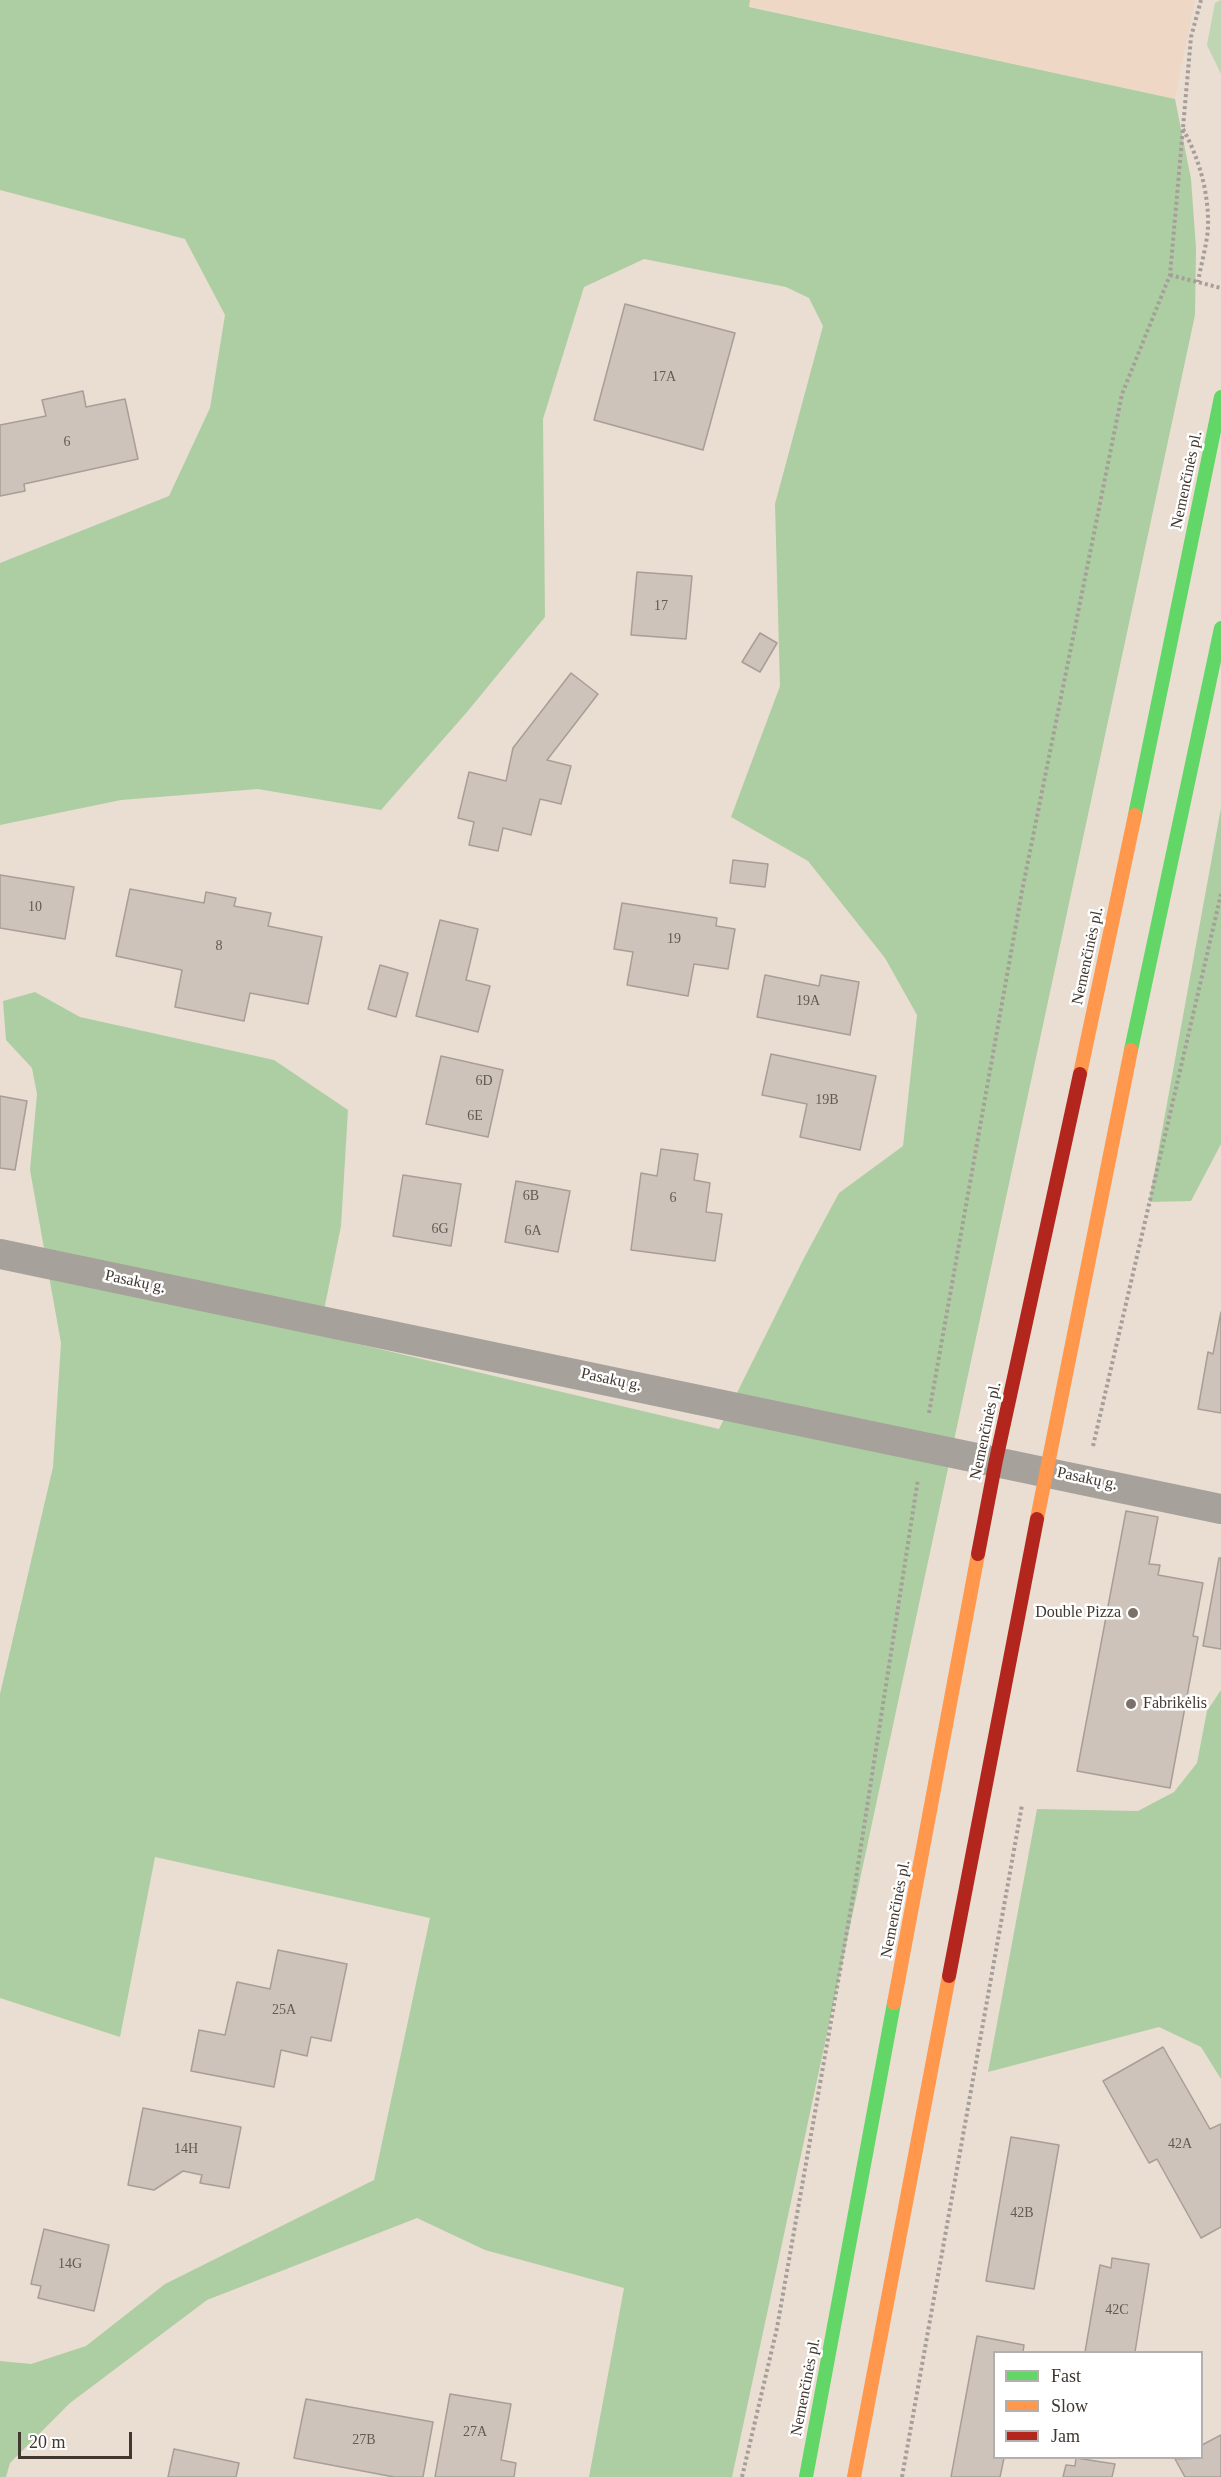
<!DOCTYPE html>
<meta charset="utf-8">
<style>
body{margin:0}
#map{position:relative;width:1221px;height:2477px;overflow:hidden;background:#eaddd2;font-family:"Times New Roman",serif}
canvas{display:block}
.legend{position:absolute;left:993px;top:2351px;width:210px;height:108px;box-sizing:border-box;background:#fff;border:2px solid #b3afac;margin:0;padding:8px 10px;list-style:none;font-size:18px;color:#40372f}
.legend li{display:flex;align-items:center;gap:12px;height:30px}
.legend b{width:30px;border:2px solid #b3afac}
.scale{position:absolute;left:18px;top:2432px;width:114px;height:27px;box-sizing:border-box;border:3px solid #40372f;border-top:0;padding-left:8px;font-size:18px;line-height:21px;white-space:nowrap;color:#40372f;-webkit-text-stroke:4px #fff;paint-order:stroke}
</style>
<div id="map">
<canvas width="1221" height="2477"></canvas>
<ul class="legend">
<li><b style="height:8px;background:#63d668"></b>Fast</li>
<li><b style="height:8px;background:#ff974d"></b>Slow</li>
<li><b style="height:8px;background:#b3261e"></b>Jam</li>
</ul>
<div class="scale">20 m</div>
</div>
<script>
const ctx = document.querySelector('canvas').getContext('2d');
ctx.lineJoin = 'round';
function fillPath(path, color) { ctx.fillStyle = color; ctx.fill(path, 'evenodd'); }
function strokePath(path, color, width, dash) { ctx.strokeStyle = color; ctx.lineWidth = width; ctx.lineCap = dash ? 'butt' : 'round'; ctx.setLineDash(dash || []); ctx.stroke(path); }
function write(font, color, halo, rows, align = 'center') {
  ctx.font = font + ' "Times New Roman",serif'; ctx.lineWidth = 5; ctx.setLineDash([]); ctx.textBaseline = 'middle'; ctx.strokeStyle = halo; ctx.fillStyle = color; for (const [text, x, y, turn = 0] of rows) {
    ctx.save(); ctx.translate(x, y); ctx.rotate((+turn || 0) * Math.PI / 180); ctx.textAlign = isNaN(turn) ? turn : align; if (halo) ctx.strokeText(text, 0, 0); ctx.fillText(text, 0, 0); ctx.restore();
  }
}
fillPath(new Path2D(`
 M 750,0 L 1195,0 L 1175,99 L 749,6 Z`), '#eed8c5');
fillPath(new Path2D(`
 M 1221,0 L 1221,74 L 1207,45 L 1215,3 Z`), '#bfd5b3');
fillPath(new Path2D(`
 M 0,0 L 750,0 L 749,7 L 1175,99 L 1191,179 L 1196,248 L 1195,315 L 732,2477 L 589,2477 L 624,2288 L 485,2250 L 417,2218 L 207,2300 L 70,2403 L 10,2463 L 6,2477 L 0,2477 L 0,2361 L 31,2364 L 86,2346 L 165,2284 L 374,2180 L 430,1918 L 155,1857 L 120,2037 L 0,1998 L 0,1694 L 53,1467 L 61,1343 L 30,1170 L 37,1094 L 32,1068 L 6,1040 L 3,1001 L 35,992 L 80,1017 L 274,1060 L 348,1110 L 341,1226 L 321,1325 L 337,1339 L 719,1429 L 804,1258 L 839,1193 L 903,1146 L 917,1015 L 885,958 L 808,861 L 731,817 L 780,686 L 775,504 L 823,326 L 809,298 L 786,287 L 644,259 L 584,287 L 543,419 L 545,617 L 467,712 L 381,810 L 258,789 L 121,800 L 0,825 L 0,563 L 169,496 L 210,408 L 225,315 L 185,239 L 0,190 Z
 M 1221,808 L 1221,1144 L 1191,1201 L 1149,1202 Z
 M 1221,1690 L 1221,2079 L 1201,2047 L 1159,2027 L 988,2072 L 1037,1809 L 1138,1811 L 1174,1792 L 1197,1763 L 1207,1711 Z`), '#adcea2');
const building = new Path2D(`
 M 625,304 L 735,333 L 703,450 L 594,420 Z
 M 83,391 L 86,407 L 125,399 L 138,459 L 24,484 L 25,491 L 0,496 L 0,425 L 46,416 L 42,400 Z
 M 637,572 L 692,576 L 686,639 L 631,635 Z
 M 760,633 L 777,643 L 760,672 L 742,662 Z
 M 571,673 L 598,694 L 547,760 L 571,766 L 561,804 L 540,799 L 531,835 L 503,828 L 498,851 L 469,845 L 474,822 L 458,818 L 469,772 L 506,781 L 513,748 Z
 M 733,860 L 768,864 L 765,887 L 730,883 Z
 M 0,875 L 74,887 L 65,939 L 0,928 Z
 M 130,889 L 204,903 L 206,892 L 236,898 L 234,906 L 271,913 L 268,926 L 322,937 L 308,1004 L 250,993 L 244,1021 L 175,1007 L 182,970 L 116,956 Z
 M 622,903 L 717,918 L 716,926 L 735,929 L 728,969 L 694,964 L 688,996 L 627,985 L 633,952 L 614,949 Z
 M 440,920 L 478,929 L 466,980 L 490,986 L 478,1032 L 416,1016 Z
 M 380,965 L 408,973 L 396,1017 L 368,1009 Z
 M 765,975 L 819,986 L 821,975 L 859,982 L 850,1035 L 757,1017 Z
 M 771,1054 L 876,1076 L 860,1150 L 800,1137 L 807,1104 L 762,1095 Z
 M 441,1056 L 503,1070 L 488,1137 L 426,1124 Z
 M 0,1096 L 27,1101 L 15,1170 L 0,1168 Z
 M 661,1149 L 698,1154 L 694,1180 L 710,1183 L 706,1212 L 722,1214 L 715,1261 L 631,1250 L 641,1173 L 657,1176 Z
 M 403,1175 L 461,1184 L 451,1246 L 393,1236 Z
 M 516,1181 L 570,1191 L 558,1252 L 505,1242 Z
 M 1221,1312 L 1221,1413 L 1198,1409 L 1208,1352 L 1213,1354 Z
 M 1126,1511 L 1158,1517 L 1149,1564 L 1160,1565 L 1158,1575 L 1203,1583 L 1193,1636 L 1198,1637 L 1170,1788 L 1077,1771 Z
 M 1219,1558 L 1221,1558 L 1221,1649 L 1203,1646 Z
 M 278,1950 L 347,1964 L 331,2041 L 311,2037 L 307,2056 L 281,2050 L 274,2087 L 191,2071 L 199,2030 L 225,2035 L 237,1982 L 270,1989 Z
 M 1163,2047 L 1210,2129 L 1221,2124 L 1221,2227 L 1201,2238 L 1157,2159 L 1149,2163 L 1103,2081 Z
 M 143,2108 L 241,2127 L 229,2188 L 200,2183 L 202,2175 L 183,2171 L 154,2190 L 128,2185 Z
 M 1011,2137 L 1059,2145 L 1034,2289 L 986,2281 Z
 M 44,2229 L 109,2245 L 94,2311 L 38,2298 L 41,2286 L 31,2284 Z
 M 1112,2258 L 1149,2264 L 1135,2352 L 1085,2352 L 1100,2265 L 1111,2268 Z
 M 977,2336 L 1024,2345 L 1023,2352 L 994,2352 L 994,2458 L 1004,2458 L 1000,2477 L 951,2477 Z
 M 450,2394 L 511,2404 L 501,2460 L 516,2463 L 514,2477 L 435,2477 Z
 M 306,2399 L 433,2422 L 423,2477 L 394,2477 L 294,2458 Z
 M 1221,2435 L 1221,2477 L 1185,2477 L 1175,2459 L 1202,2458 L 1202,2445 Z
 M 174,2449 L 239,2463 L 236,2477 L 168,2477 Z
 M 1076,2458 L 1115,2464 L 1112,2477 L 1063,2477 L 1066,2465 L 1075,2466 Z`);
fillPath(building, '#cdc3ba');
strokePath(building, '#a89e96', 1.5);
strokePath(new Path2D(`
 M 1183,129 C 1199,158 1209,193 1208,227 C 1207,245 1201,264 1198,282
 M 1170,275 L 1221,288
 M 929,1413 L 1022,891 L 1122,394 L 1170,275 L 1191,37 L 1201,0
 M 1093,1446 L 1221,894
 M 742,2477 L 777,2328 L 854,1891 L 918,1479
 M 902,2477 L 1022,1805`), '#a69f99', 4, [3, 3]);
strokePath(new Path2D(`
 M 0,1254 L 1221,1509`), '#a6a19b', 30);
strokePath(new Path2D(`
 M 1135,815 L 1221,397
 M 1131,1050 L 1221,628
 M 806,2477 L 894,2003`), '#63d668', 14);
strokePath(new Path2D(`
 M 1080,1074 L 1135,815
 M 1037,1519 L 1131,1050
 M 894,2003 L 978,1554
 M 854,2477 L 949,1976`), '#ff974d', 14);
strokePath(new Path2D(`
 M 978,1554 L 996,1460 L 1080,1074
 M 949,1976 L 1037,1519`), '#b3261e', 14);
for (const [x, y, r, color] of [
 [1133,1613,6,"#7c7168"],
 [1131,1704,6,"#7c7168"]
]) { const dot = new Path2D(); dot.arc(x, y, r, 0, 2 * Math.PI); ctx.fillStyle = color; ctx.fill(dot); strokePath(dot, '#fff', 2); }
write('14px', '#635a52', null, [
 ["17A",664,377],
 ["6",67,442],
 ["17",661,606],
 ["10",35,907],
 ["19",674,939],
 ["8",219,946],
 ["19A",808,1001],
 ["6D",484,1081],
 ["19B",827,1100],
 ["6E",475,1116],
 ["6B",531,1196],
 ["6",673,1198],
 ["6G",440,1229],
 ["6A",533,1231],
 ["25A",284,2010],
 ["42A",1180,2144],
 ["14H",186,2149],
 ["42B",1022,2213],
 ["14G",70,2264],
 ["42C",1117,2310],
 ["27A",475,2432],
 ["27B",364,2440]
]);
write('16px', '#40372f', '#fff', [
 ["Nemenčinės pl.",1187,480,-78],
 ["Nemenčinės pl.",1088,956,-78],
 ["Pasakų g.",135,1282,12],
 ["Pasakų g.",611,1380,12],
 ["Nemenčinės pl.",986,1431,-78],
 ["Pasakų g.",1087,1479,12],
 ["Nemenčinės pl.",896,1909,-79],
 ["Nemenčinės pl.",806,2387,-79]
]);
write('16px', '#40372f', '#fff', [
 ["Double Pizza",1121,1613],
 ["Fabrikėlis",1143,1704,"left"]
], 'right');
</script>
